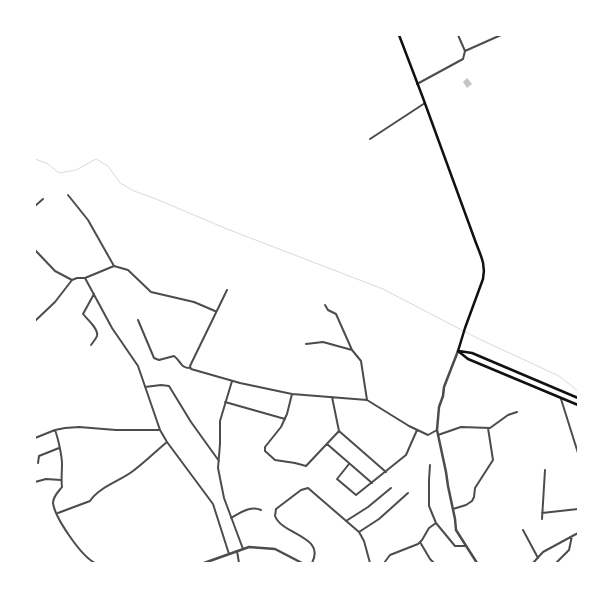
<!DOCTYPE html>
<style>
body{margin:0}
#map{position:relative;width:613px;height:598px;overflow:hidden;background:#fff;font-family:"Zilla Slab",serif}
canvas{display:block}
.frame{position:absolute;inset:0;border:36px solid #fff;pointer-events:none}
</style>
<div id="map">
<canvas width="613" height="598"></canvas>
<div class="frame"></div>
</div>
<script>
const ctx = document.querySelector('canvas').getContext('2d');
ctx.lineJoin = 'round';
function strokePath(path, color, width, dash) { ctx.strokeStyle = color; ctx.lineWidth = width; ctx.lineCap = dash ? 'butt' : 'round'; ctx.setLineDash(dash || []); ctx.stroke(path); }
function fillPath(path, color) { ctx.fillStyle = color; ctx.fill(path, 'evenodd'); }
strokePath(new Path2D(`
 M 35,159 L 48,164 L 59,173 L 76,170 L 96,159 L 108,166 L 120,183 L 134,191 L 156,199 L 227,229 L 383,289 L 477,338 L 559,376 L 578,391`), '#d9d9d9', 1);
fillPath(new Path2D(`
 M 467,78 L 472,84 L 467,88 L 463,82 Z`), '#c4c4c4');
strokePath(new Path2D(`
 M 458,35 L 465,51
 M 417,84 L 463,59 L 465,51 L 501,35
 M 370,139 L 425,103
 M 68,195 L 88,220 L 114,266
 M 35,206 L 43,199
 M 35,250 L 55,271 L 72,280
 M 85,278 L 114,266 L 128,270 L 151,292 L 194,302 L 215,311
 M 227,290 L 190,366 L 191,369 L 240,383 L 292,394 L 367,400 L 409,426 L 428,435 L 437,430
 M 325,305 L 328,310 L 336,314 L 352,350 L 361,361 L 367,400
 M 138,320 L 154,358 L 159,360 L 174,356 C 181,361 180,368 190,368
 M 35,321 L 55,302 L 72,280 L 77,278 L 85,278 L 112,328 L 138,366 L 160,430 L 167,442 L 213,504 L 229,554
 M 306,344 L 323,342 L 352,350
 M 91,345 C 93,342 96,339 97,336 C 99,329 87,319 83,314 L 94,294
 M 232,381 L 220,421 L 220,444 L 218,468 L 224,498 L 243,549
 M 145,387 L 161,385 L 169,386 L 191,422 L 219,461
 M 292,394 L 287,414 L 281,427 L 265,447 L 265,451 L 275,460 L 295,463 L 306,466 L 339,431 L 332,397
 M 561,399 L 578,453
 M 225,402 L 285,419
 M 55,430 C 58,438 62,456 62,464 C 62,472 61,479 62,487 C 59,491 53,496 53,503 C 55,518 81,556 95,563
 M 339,431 L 386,472
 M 438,435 L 461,427 L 490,428 L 508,415 L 517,412
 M 35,438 L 55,430 L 65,428 L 79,427 L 116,430 L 160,430
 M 327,444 L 372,483
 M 38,463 L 39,456 L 59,448
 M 349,464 L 337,479 L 356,495 L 406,455 L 417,430
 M 35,482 L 46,479 L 61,480
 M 453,509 L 466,505 L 472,501 L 474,497 L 475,488 L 493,460 L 488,428
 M 58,513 L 90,501 C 99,487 120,481 133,471 C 145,462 156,451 167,442
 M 542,513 L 578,509
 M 231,518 C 240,513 251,505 261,510
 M 542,519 L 545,470
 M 346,521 L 368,507 L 391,488
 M 436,523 L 455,546 L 466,546
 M 523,530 L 538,558
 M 359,532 L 364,541 L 370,563
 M 420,542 L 430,559 L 434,563
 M 237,551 L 239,563
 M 312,563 C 326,536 282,535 275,516 L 276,509 L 301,490 L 308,488 L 359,532 L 379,519 L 408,493
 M 384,563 L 390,555 L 418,544 L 422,540 L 429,528 L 436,523 L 429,506 L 429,480 L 430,465
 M 533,563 L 543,552 L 578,533
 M 556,563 L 569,550 L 572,536`), '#4c4c4c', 2);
strokePath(new Path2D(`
 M 458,351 L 444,387 L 443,396 L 439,407 L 437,430 L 446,472 L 448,486 L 455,519 L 456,530 L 477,563
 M 204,563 L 249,547 L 275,549 L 302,563`), '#4c4c4c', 2.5);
strokePath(new Path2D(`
 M 399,35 L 423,98 L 476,243 C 481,256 486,265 483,279 L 465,328 L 458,351
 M 458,351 L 468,359 L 578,405
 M 459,351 L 472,353 L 578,398`), '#111', 2.5);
</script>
